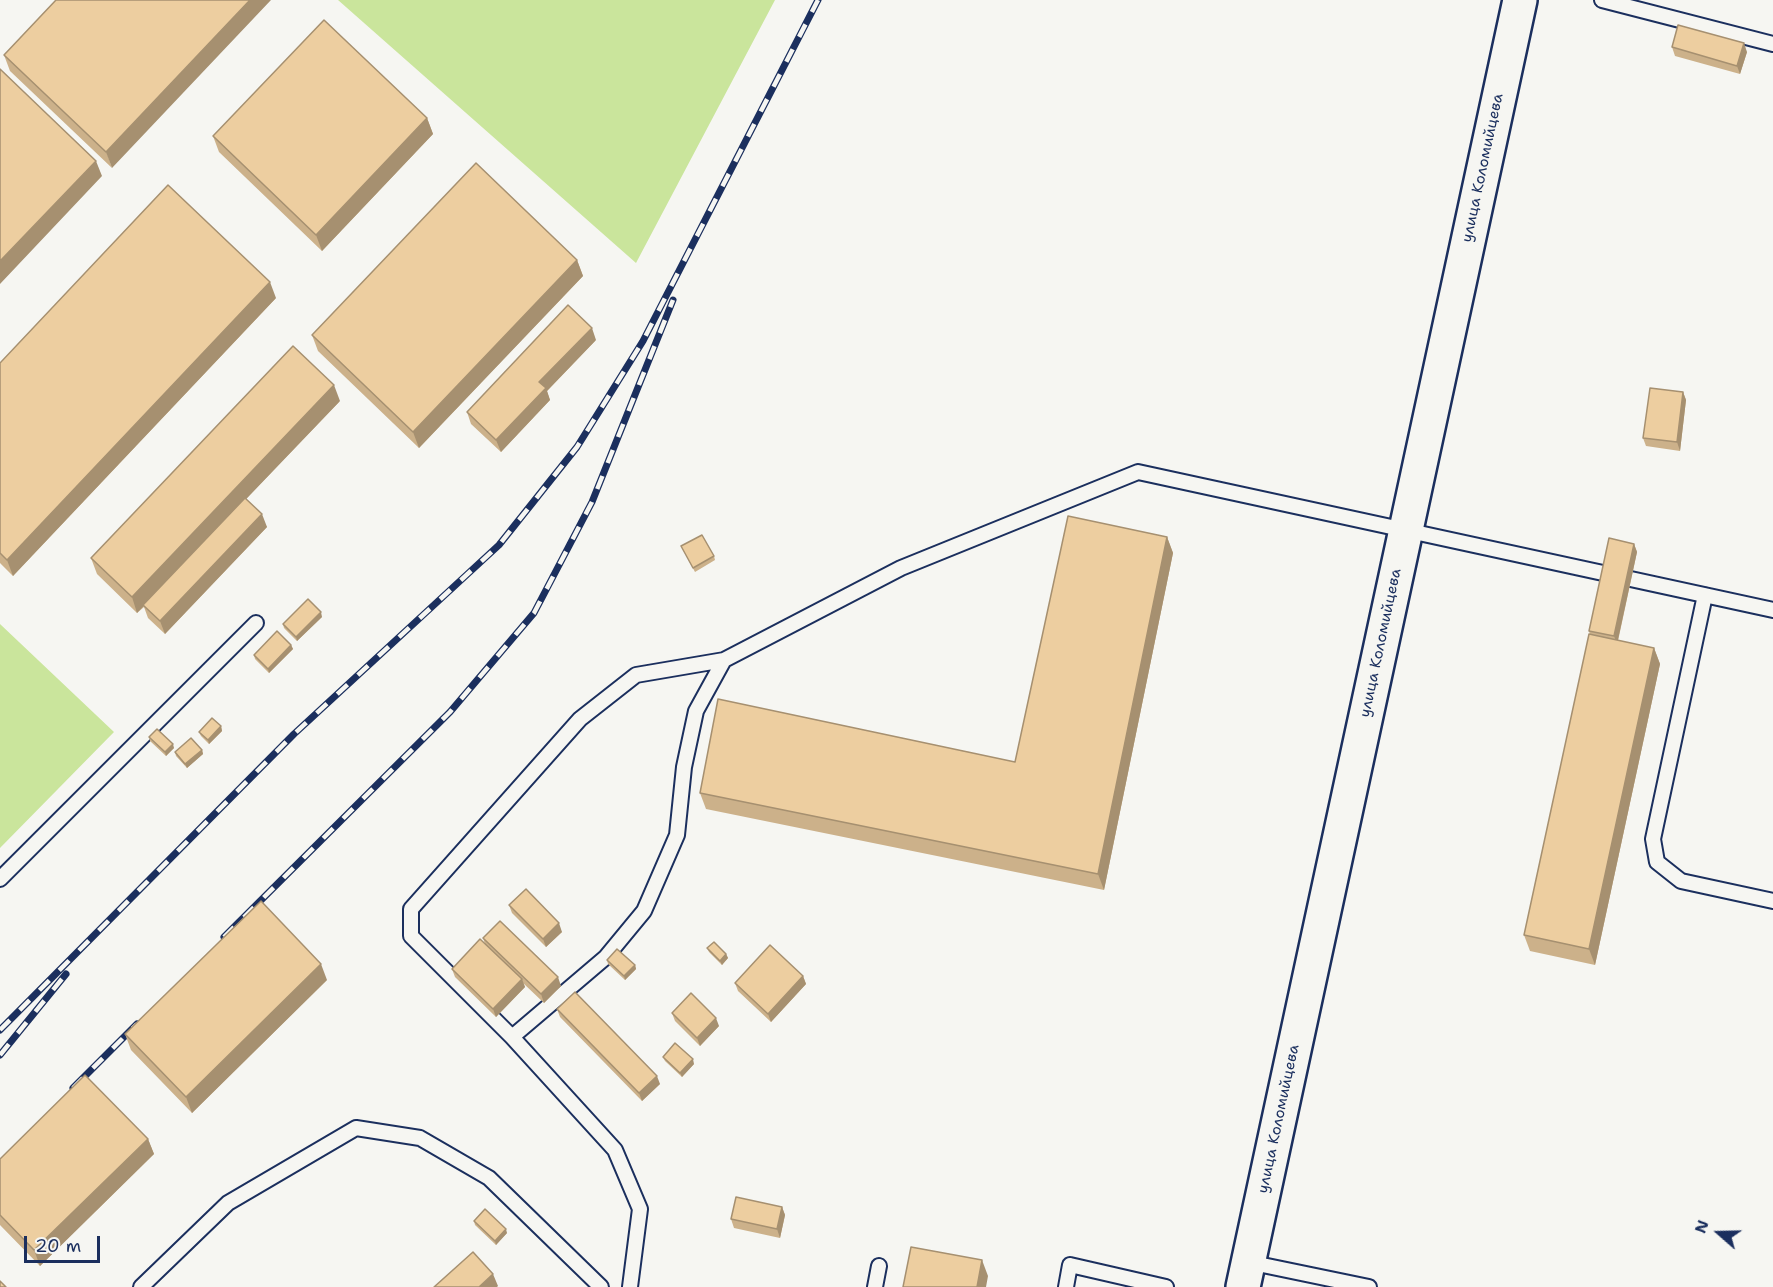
<!DOCTYPE html>
<meta charset="utf-8">
<style>
body{margin:0}
#map{position:relative;width:1773px;height:1287px;overflow:hidden;background:#f6f6f2;font-family:"Shantell Sans",sans-serif}
canvas{display:block}
.north{position:absolute;left:1689px;top:1203px;width:60px;height:60px;-webkit-text-stroke:4px #f6f6f2;paint-order:stroke;rotate:290deg;font-size:16px;font-weight:700;line-height:24px;text-align:center;color:#1b2f5e}
.north::after{content:'';display:block;margin:auto;width:21px;height:27px;background:#1b2f5e;clip-path:polygon(50% 0,100% 100%,50% 72%,0 100%)}
.scale{position:absolute;left:24px;top:1236px;width:76px;height:27px;box-sizing:border-box;border:3px solid #1b2f5e;border-top:0;padding-left:8px;font-size:18px;line-height:21px;white-space:nowrap;color:#1b2f5e;-webkit-text-stroke:4px #f6f6f2;paint-order:stroke}
</style>
<div id="map">
<canvas width="1773" height="1287"></canvas>
<div class="north">N</div>
<div class="scale">20 m</div>
</div>
<script>
const ctx = document.querySelector('canvas').getContext('2d');
ctx.lineJoin = 'round';
function fillPath(path, color) { ctx.fillStyle = color; ctx.fill(path, 'evenodd'); }
function strokePath(path, color, width, dash) { ctx.strokeStyle = color; ctx.lineWidth = width; ctx.lineCap = dash ? 'butt' : 'round'; ctx.setLineDash(dash || []); ctx.stroke(path); }
function write(font, color, halo, rows, align = 'center') {
  ctx.font = font + ' "Shantell Sans",sans-serif'; ctx.lineWidth = 4.5; ctx.setLineDash([]); ctx.textBaseline = 'middle'; ctx.strokeStyle = halo; ctx.fillStyle = color; for (const [text, x, y, turn = 0] of rows) {
    ctx.save(); ctx.translate(x, y); ctx.rotate((+turn || 0) * Math.PI / 180); ctx.textAlign = isNaN(turn) ? turn : align; if (halo) ctx.strokeText(text, 0, 0); ctx.fillText(text, 0, 0); ctx.restore();
  }
}
fillPath(new Path2D(`
 M 338,0 L 775,0 L 636,263 Z
 M 0,624 L 114,732 L 0,848 Z`), '#cae59c');
const service = new Path2D(`
 M 1602,0 L 1773,44
 M 1705,595 L 1653,839 L 1657,862 L 1681,881 L 1773,901
 M 0,879 L 256,623
 M 512,1037 L 606,957 L 644,911 L 677,835 L 684,767 L 696,711 L 724,660
 M 1248,1262 L 1369,1287
 M 141,1287 L 228,1203 L 356,1128 L 420,1138 L 489,1178 L 601,1287
 M 630,1287 L 640,1209 L 615,1150 L 512,1037 L 411,936 L 411,909 L 580,719 L 636,675 L 724,660 L 901,568 L 1138,472 L 1773,610
 M 875,1287 L 879,1266
 M 1066,1287 L 1070,1265 L 1166,1287`);
const tertiary = new Path2D(`
 M 1243,1287 L 1520,0`);
strokePath(service, '#1b2f5e', 18);
strokePath(tertiary, '#1b2f5e', 38);
strokePath(service, '#f6f6f2', 14);
strokePath(tertiary, '#f6f6f2', 33);
const rail = new Path2D(`
 M 224,937 L 450,712 L 534,613 L 592,502 L 673,300
 M 0,1030 L 294,734 L 499,545 L 577,447 L 643,341 L 818,0
 M 0,1055 L 66,974
 M 73,1088 L 137,1024`);
strokePath(rail, '#1b2f5e', 7);
strokePath(rail, '#f6f6f2', 4.5, [14]);
fillPath(new Path2D(`
 M 56,0 L 112,168 L 10,71 L 4,55 Z
 M 1672,47 L 1747,52 L 1740,74 L 1675,56 Z
 M 427,118 L 433,134 L 322,251 L 219,152 L 213,136 Z
 M 577,260 L 583,276 L 419,448 L 318,351 L 312,335 Z
 M 276,298 L 13,576 L 0,563 L 0,363 Z
 M 596,340 L 547,391 L 550,400 L 501,452 L 471,424 L 467,412 Z
 M 1683,392 L 1686,400 L 1680,451 L 1646,446 L 1643,438 Z
 M 340,401 L 246,499 L 267,527 L 165,634 L 148,618 L 144,607 L 137,613 L 97,574 L 91,558 Z
 M 1167,537 L 1173,553 L 1104,890 L 706,809 L 700,793 L 1015,762 Z
 M 1634,544 L 1637,552 L 1618,641 L 1654,648 L 1660,664 L 1595,965 L 1530,951 L 1524,935 L 1590,635 L 1589,631 Z
 M 681,546 L 714,556 L 715,560 L 695,572 Z
 M 322,617 L 297,641 L 284,628 L 283,624 Z
 M 291,645 L 293,649 L 269,673 L 255,659 L 254,655 Z
 M 221,726 L 222,731 L 209,744 L 201,736 L 199,732 Z
 M 149,737 L 174,748 L 166,756 L 150,741 Z
 M 202,750 L 203,754 L 187,768 L 176,756 L 175,752 Z
 M 509,905 L 562,932 L 546,947 L 512,913 Z
 M 483,938 L 561,986 L 544,1003 L 523,983 L 525,987 L 496,1017 L 455,977 L 452,969 L 485,944 Z
 M 707,948 L 726,954 L 728,958 L 722,965 L 709,952 Z
 M 607,960 L 635,965 L 636,969 L 625,980 L 608,964 Z
 M 803,976 L 806,984 L 771,1022 L 738,991 L 735,983 Z
 M 327,980 L 192,1113 L 131,1050 L 125,1034 Z
 M 557,1009 L 660,1084 L 642,1101 L 560,1017 Z
 M 672,1013 L 719,1026 L 700,1046 L 675,1021 Z
 M 663,1057 L 694,1064 L 682,1077 L 665,1061 Z
 M 148,1139 L 154,1154 L 40,1266 L 0,1225 L 0,1159 Z
 M 782,1207 L 785,1215 L 780,1238 L 734,1228 L 731,1219 Z
 M 474,1221 L 507,1233 L 496,1245 L 475,1225 Z`), '#ccb18a');
fillPath(new Path2D(`
 M 250,0 L 271,0 L 112,168 L 106,152 Z
 M 1744,43 L 1747,52 L 1740,74 L 1737,66 Z
 M 427,118 L 433,134 L 322,251 L 316,235 Z
 M 96,161 L 102,176 L 0,284 L 0,261 Z
 M 577,260 L 583,276 L 419,448 L 413,432 Z
 M 270,282 L 276,298 L 13,576 L 7,560 Z
 M 592,328 L 596,340 L 547,391 L 550,400 L 501,452 L 496,440 L 539,382 Z
 M 334,385 L 340,401 L 137,613 L 132,597 Z
 M 1683,392 L 1686,400 L 1680,451 L 1677,442 Z
 M 262,514 L 267,527 L 165,634 L 160,621 Z
 M 1167,537 L 1173,553 L 1104,890 L 1098,874 Z
 M 1634,544 L 1637,552 L 1617,644 L 1614,636 Z
 M 321,612 L 322,617 L 297,641 L 296,637 Z
 M 291,645 L 293,649 L 269,673 L 268,669 Z
 M 1654,648 L 1660,664 L 1595,965 L 1589,949 Z
 M 221,726 L 222,731 L 209,744 L 208,740 Z
 M 173,744 L 174,748 L 166,756 L 165,752 Z
 M 202,750 L 203,754 L 187,768 L 185,764 Z
 M 559,923 L 562,932 L 546,947 L 543,939 Z
 M 726,954 L 728,958 L 722,965 L 720,961 Z
 M 321,964 L 327,980 L 192,1113 L 186,1097 Z
 M 635,965 L 636,969 L 625,980 L 624,976 Z
 M 803,976 L 806,984 L 771,1022 L 768,1014 Z
 M 558,977 L 561,986 L 544,1003 L 541,994 Z
 M 522,979 L 525,987 L 496,1017 L 493,1009 Z
 M 716,1018 L 719,1026 L 700,1046 L 697,1038 Z
 M 693,1059 L 694,1064 L 682,1077 L 680,1073 Z
 M 657,1076 L 660,1084 L 642,1101 L 639,1093 Z
 M 148,1139 L 154,1154 L 40,1266 L 34,1250 Z
 M 782,1207 L 785,1215 L 780,1238 L 777,1229 Z
 M 506,1229 L 507,1233 L 496,1245 L 495,1241 Z
 M 982,1260 L 988,1276 L 986,1287 L 977,1287 Z
 M 493,1274 L 498,1286 L 497,1287 L 479,1287 Z`), '#a69070');
const building = new Path2D(`
 M 56,0 L 250,0 L 106,152 L 4,55 Z
 M 324,20 L 427,118 L 316,235 L 213,136 Z
 M 1678,25 L 1744,43 L 1737,66 L 1672,47 Z
 M 0,69 L 96,161 L 0,261 Z
 M 476,163 L 577,260 L 413,432 L 312,335 Z
 M 168,185 L 270,282 L 7,560 L 0,553 L 0,363 Z
 M 568,305 L 592,328 L 539,382 L 546,388 L 496,440 L 467,412 Z
 M 293,346 L 334,385 L 132,597 L 91,558 Z
 M 1650,388 L 1683,392 L 1677,442 L 1643,438 Z
 M 245,498 L 262,514 L 160,621 L 143,605 Z
 M 1068,516 L 1167,537 L 1098,874 L 700,793 L 718,699 L 1015,762 Z
 M 702,535 L 714,556 L 693,568 L 681,546 Z
 M 1609,538 L 1634,544 L 1614,636 L 1589,631 Z
 M 308,599 L 321,612 L 296,637 L 283,624 Z
 M 277,631 L 291,645 L 268,669 L 254,655 Z
 M 1589,634 L 1654,648 L 1589,949 L 1524,935 Z
 M 212,718 L 221,726 L 208,740 L 199,732 Z
 M 157,729 L 173,744 L 165,752 L 149,737 Z
 M 191,738 L 202,750 L 185,764 L 175,752 Z
 M 526,889 L 559,923 L 543,939 L 509,905 Z
 M 261,901 L 321,964 L 186,1097 L 125,1034 Z
 M 500,921 L 558,977 L 541,994 L 483,938 Z
 M 480,939 L 522,979 L 493,1009 L 452,969 Z
 M 714,942 L 726,954 L 720,961 L 707,948 Z
 M 770,945 L 803,976 L 768,1014 L 735,983 Z
 M 617,949 L 635,965 L 624,976 L 607,960 Z
 M 575,992 L 657,1076 L 639,1093 L 557,1009 Z
 M 691,993 L 716,1018 L 697,1038 L 672,1013 Z
 M 675,1043 L 693,1059 L 680,1073 L 663,1057 Z
 M 85,1075 L 148,1139 L 34,1250 L 0,1215 L 0,1159 Z
 M 736,1197 L 782,1207 L 777,1229 L 731,1219 Z
 M 485,1209 L 506,1229 L 495,1241 L 474,1221 Z
 M 911,1247 L 982,1260 L 977,1287 L 903,1287 Z
 M 473,1252 L 493,1274 L 479,1287 L 434,1287 Z
 M 0,1281 L 6,1287 L 0,1287 Z`);
fillPath(building, '#edcea0');
strokePath(building, '#a69070', 1.5);
write('15px', '#1b2f5e', '#f6f6f2', [
 ["улица Коломийцева",1483,168,-78],
 ["улица Коломийцева",1381,643,-78],
 ["улица Коломийцева",1279,1119,-78]
]);
</script>
